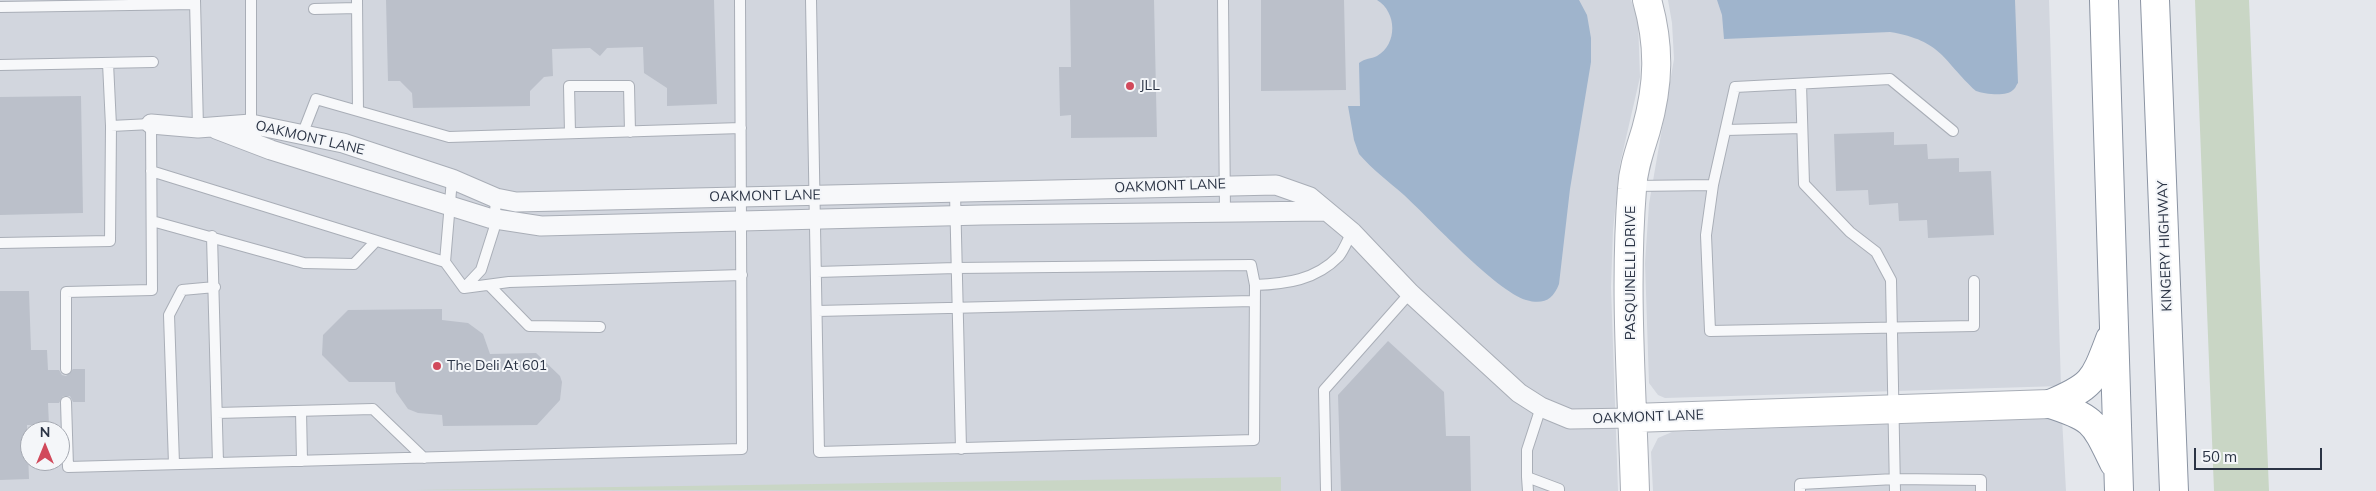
<!DOCTYPE html>
<style>
body{margin:0}
#map{position:relative;width:2376px;height:491px;overflow:hidden;background:#e4e7ec;font-family:Mulish,sans-serif}
canvas{display:block}
.north{position:absolute;left:20px;top:421px;width:50px;height:50px;box-sizing:border-box;background:#f4f6f9;border:1px solid #a4a8b1;border-radius:50%;rotate:0deg;font-size:14px;font-weight:700;line-height:20px;text-align:center;color:#2b3445}
.north::after{content:'';display:block;margin:auto;width:18px;height:22px;background:#d1495b;clip-path:polygon(50% 0,100% 100%,50% 72%,0 100%)}
.scale{position:absolute;left:2194px;top:448px;width:128px;height:22px;box-sizing:border-box;border:2px solid #2b3445;border-top:0;padding-left:6px;font-size:15px;line-height:18px;white-space:nowrap;color:#2b3445;-webkit-text-stroke:4px #f4f6f9;paint-order:stroke}
</style>
<div id="map">
<canvas width="2376" height="491"></canvas>
<div class="north">N</div>
<div class="scale">50 m</div>
</div>
<script>
const ctx = document.querySelector('canvas').getContext('2d');
ctx.lineJoin = 'round';
function fillPath(path, color) { ctx.fillStyle = color; ctx.fill(path, 'evenodd'); }
function strokePath(path, color, width, dash) { ctx.strokeStyle = color; ctx.lineWidth = width; ctx.lineCap = dash ? 'butt' : 'round'; ctx.setLineDash(dash || []); ctx.stroke(path); }
function write(font, color, halo, rows, align = 'center') {
  ctx.font = font + ' Mulish,sans-serif'; ctx.lineWidth = 4; ctx.setLineDash([]); ctx.textBaseline = 'middle'; ctx.strokeStyle = halo; ctx.fillStyle = color; for (const [text, x, y, turn = 0] of rows) {
    ctx.save(); ctx.translate(x, y); ctx.rotate((+turn || 0) * Math.PI / 180); ctx.textAlign = isNaN(turn) ? turn : align; if (halo) ctx.strokeText(text, 0, 0); ctx.fillText(text, 0, 0); ctx.restore();
  }
}
fillPath(new Path2D(`
 M 0,0 L 1631,0 L 1638,20 L 1640,77 L 1620,164 L 1613,230 L 1611,287 L 1618,491 L 0,491 ZM 30,431 L 60,431 L 60,461 L 30,461 Z
 M 1668,0 L 2049,0 L 2061,386 L 1665,398 L 1658,395 L 1649,383 L 1645,263 L 1649,204 L 1674,59 L 1672,23 Z
 M 2062,418 L 2066,491 L 1653,491 L 1651,452 L 1658,438 L 1672,432 Z`), '#d2d6de');
fillPath(new Path2D(`
 M 2195,0 L 2249,0 L 2269,491 L 2214,491 Z
 M 1281,477 L 1281,491 L 416,490 Z`), '#c9d6c5');
fillPath(new Path2D(`
 M 1377,0 L 1579,0 L 1587,15 L 1591,38 L 1591,62 L 1570,189 L 1559,284 C 1553,300 1543,305 1526,300 C 1495,290 1431,220 1404,195 C 1389,182 1372,169 1359,154 L 1354,140 L 1348,106 L 1360,106 L 1359,63 C 1365,58 1371,59 1377,56 C 1398,44 1397,12 1377,0 Z
 M 1717,0 L 2015,0 L 2018,83 C 2016,85 2016,88 2013,90 C 2007,97 1984,94 1976,91 C 1942,60 1943,41 1890,32 L 1724,39 L 1722,15 Z`), '#9fb4cc');
fillPath(new Path2D(`
 M 386,0 L 714,0 L 717,104 L 667,106 L 667,88 L 644,73 L 643,47 L 607,48 L 600,56 L 590,48 L 552,49 L 553,76 L 544,77 L 530,91 L 530,106 L 413,108 L 412,93 L 400,81 L 388,81 Z
 M 1070,0 L 1154,0 L 1157,137 L 1071,138 L 1071,115 L 1060,116 L 1059,67 L 1071,67 Z
 M 1261,0 L 1344,0 L 1346,90 L 1261,91 Z
 M 81,96 L 83,213 L 0,215 L 0,97 Z
 M 1894,132 L 1894,145 L 1927,144 L 1928,159 L 1959,158 L 1959,172 L 1991,171 L 1994,235 L 1928,238 L 1927,220 L 1899,221 L 1898,203 L 1869,205 L 1868,190 L 1836,191 L 1834,134 Z
 M 0,291 L 29,291 L 31,350 L 47,350 L 48,370 L 59,370 L 62,375 L 66,376 L 73,369 L 85,369 L 85,402 L 73,402 L 70,396 L 63,396 L 59,403 L 48,403 L 49,425 L 27,425 L 29,479 L 0,480 Z
 M 442,309 L 442,320 L 468,323 L 483,334 L 490,354 L 536,353 L 560,376 L 562,382 L 560,400 L 537,425 L 443,426 L 442,415 L 418,413 L 408,409 L 396,392 L 395,382 L 349,382 L 322,355 L 323,335 L 348,310 Z
 M 1388,341 L 1444,392 L 1446,436 L 1470,436 L 1471,491 L 1341,491 L 1338,395 Z`), '#bbc0ca');
const lane = new Path2D(`
 M 195,0 L 198,128
 M 251,0 L 251,124
 M 357,0 L 358,111
 M 811,0 L 819,452 L 1254,440 L 1255,285 L 1251,265 L 956,268 L 817,272
 M 1223,0 L 1225,211
 M 0,7 L 195,4
 M 314,9 L 357,8
 M 0,65 L 153,62
 M 1801,84 L 1804,184 L 1850,232 L 1876,252 L 1891,280 L 1895,491
 M 1726,130 L 1802,128
 M 1953,131 L 1890,79 L 1735,87 L 1713,185 L 1706,235 L 1710,331 L 1974,326 L 1974,281
 M 570,133 L 569,86 L 629,86 L 630,132
 M 302,135 L 316,99 L 449,137 L 741,128
 M 151,171 L 445,262
 M 452,179 L 445,262 L 464,288
 M 1634,186 L 1713,185
 M 955,193 L 961,449
 M 152,221 L 304,263 L 354,264 L 376,241
 M 212,236 L 218,463
 M 0,243 L 110,241 L 111,126 L 108,63
 M 489,285 L 529,326 L 600,327
 M 1255,285 C 1286,284 1316,280 1339,256 C 1344,250 1348,239 1352,232
 M 464,288 L 509,282 L 742,275
 M 464,288 L 481,270 L 494,229 L 496,198
 M 817,311 L 1253,301
 M 66,369 L 66,292 L 152,290 L 151,124 L 111,126
 M 66,402 L 68,467 L 742,449 L 740,0
 M 1541,407 L 1527,450 L 1527,477 L 1559,489 L 1559,491
 M 301,411 L 302,461
 M 217,413 L 373,409 L 424,458
 M 174,464 L 169,315 L 182,290 L 215,287
 M 1527,477 L 1528,491
 M 1326,491 L 1324,390 L 1410,293
 M 1800,491 L 1800,484 L 1895,479 L 1981,480 L 1981,491`);
const street = new Path2D(`
 M 151,124 L 198,128 L 251,124 L 343,143 L 452,179 L 496,198 L 516,202 L 1276,185 L 1310,197 L 1352,232 L 1410,293 L 1519,393 L 1541,407 L 1570,419 L 1633,418
 M 216,129 L 271,150 L 489,218 L 541,226 L 982,215 L 1325,211`);
const secondary = new Path2D(`
 M 1633,418 L 2050,404
 M 1635,491 C 1632,390 1624,289 1632,189 C 1633,168 1640,150 1646,130 C 1659,84 1660,46 1647,0`);
const highway = new Path2D(`
 M 2104,0 L 2119,491
 M 2155,0 L 2174,491
 M 2050,404 C 2093,386 2094,381 2110,339
 M 2050,404 C 2094,418 2094,422 2114,463`);
strokePath(lane, '#a9aeb7', 12);
strokePath(street, '#a9aeb7', 21);
strokePath(secondary, '#a9aeb7', 30);
strokePath(highway, '#8b94a3', 30);
strokePath(lane, '#f7f8fa', 10);
strokePath(street, '#f7f8fa', 19);
strokePath(secondary, '#fff', 28);
strokePath(highway, '#fff', 28);
for (const [x, y, r, color] of [
 [1130,86,5,"#d1495b"],
 [437,366,5,"#d1495b"]
]) { const dot = new Path2D(); dot.arc(x, y, r, 0, 2 * Math.PI); ctx.fillStyle = color; ctx.fill(dot); strokePath(dot, '#f4f6f9', 2); }
write('14px', '#2b3445', '#f4f6f9', [
 ["JLL",1140,86],
 ["The Deli At 601",447,366]
], 'left');
write('14px', '#2b3445', '#f4f6f9', [
 ["OAKMONT LANE",310,138,13],
 ["OAKMONT LANE",1170,186,-2],
 ["OAKMONT LANE",765,196,-1],
 ["KINGERY HIGHWAY",2165,246,-92],
 ["PASQUINELLI DRIVE",1631,273,-90],
 ["OAKMONT LANE",1648,417,-2]
]);
</script>
